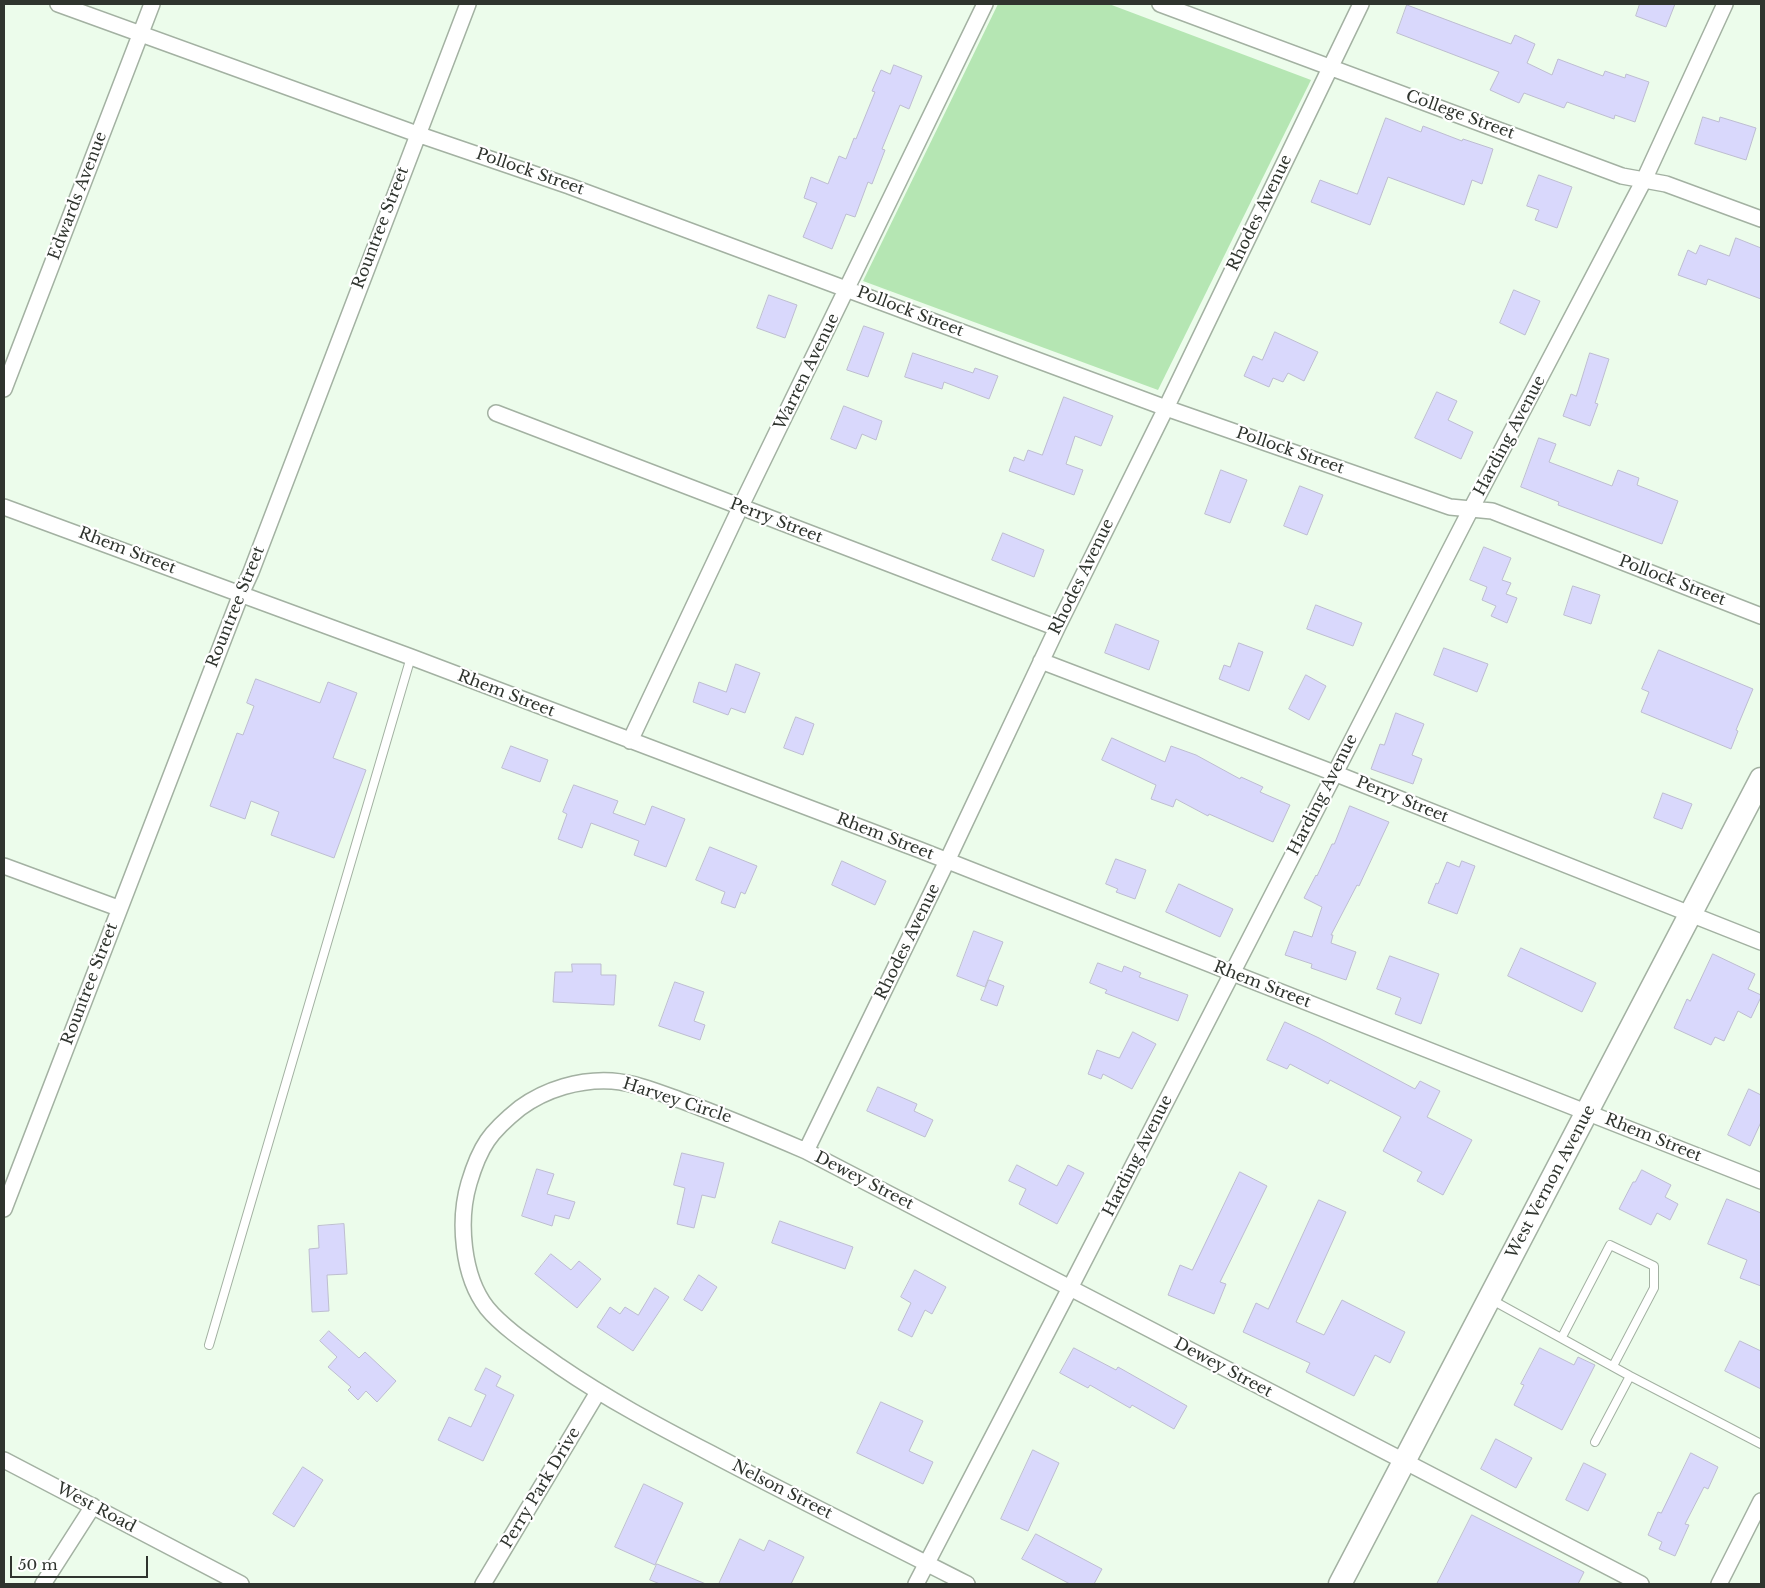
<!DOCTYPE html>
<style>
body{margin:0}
#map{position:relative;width:1765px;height:1588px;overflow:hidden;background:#ecfceb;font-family:"Libre Baskerville",serif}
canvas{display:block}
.frame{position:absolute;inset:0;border:5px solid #2f342e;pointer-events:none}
.scale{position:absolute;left:10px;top:1556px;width:138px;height:22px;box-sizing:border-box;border:2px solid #2f342e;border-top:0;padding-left:6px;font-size:15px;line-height:18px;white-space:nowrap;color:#2f342e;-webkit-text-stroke:4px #fff;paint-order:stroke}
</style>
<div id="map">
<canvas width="1765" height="1588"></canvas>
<div class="frame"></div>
<div class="scale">50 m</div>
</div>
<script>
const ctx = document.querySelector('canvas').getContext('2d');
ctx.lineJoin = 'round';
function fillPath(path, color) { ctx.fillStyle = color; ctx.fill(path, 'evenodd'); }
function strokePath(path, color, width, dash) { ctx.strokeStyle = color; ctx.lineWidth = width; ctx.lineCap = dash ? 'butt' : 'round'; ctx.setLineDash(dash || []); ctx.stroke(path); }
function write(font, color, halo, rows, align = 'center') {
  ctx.font = font + ' "Libre Baskerville",serif'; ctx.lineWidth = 4.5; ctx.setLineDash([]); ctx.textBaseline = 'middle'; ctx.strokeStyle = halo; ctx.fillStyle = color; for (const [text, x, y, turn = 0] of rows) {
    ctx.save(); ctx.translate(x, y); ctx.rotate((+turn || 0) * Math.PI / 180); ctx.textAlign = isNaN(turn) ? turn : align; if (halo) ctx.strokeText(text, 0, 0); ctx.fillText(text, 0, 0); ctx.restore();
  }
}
fillPath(new Path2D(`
 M 998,4 L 1109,4 L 1311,80 L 1158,390 L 863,281 Z`), '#b5e6b3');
const building = new Path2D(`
 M 1640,4 L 1675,4 L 1666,27 L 1636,16 Z
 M 1407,5 L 1511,44 L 1515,35 L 1535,44 L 1527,63 L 1552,75 L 1558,59 L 1603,76 L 1605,71 L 1625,78 L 1626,74 L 1649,82 L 1635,122 L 1615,115 L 1614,119 L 1567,102 L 1564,108 L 1524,93 L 1519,103 L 1490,90 L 1499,72 L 1397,33 Z
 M 894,65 L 922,76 L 909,109 L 900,105 L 882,149 L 885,150 L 872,184 L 868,182 L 855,217 L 846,214 L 832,249 L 803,237 L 817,203 L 804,198 L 811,177 L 828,184 L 839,156 L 846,159 L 854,138 L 856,139 L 875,92 L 872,91 L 881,70 L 890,74 Z
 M 1703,117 L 1719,122 L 1720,117 L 1756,128 L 1746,160 L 1695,144 Z
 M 1386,118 L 1421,132 L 1423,126 L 1462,141 L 1463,139 L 1493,149 L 1482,184 L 1472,180 L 1464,205 L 1388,177 L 1370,225 L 1311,202 L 1320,180 L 1357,194 Z
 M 1539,175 L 1572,187 L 1557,228 L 1535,220 L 1539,210 L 1527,206 Z
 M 1736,238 L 1761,248 L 1761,299 L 1708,279 L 1706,285 L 1678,275 L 1688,250 L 1696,254 L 1700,245 L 1729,256 Z
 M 1514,290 L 1540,301 L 1525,335 L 1500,323 Z
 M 769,295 L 797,305 L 785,338 L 757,328 Z
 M 864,326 L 884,333 L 868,377 L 847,370 Z
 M 1275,332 L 1318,352 L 1304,381 L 1288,373 L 1283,382 L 1273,378 L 1269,387 L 1244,376 L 1253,356 L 1262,360 Z
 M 913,353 L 973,373 L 975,368 L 998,376 L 989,399 L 944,382 L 942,389 L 905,377 Z
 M 1590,353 L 1609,359 L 1595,403 L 1598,404 L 1590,426 L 1563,416 L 1571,394 L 1576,396 Z
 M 1437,392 L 1457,401 L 1448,420 L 1473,432 L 1461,459 L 1415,438 Z
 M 1064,397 L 1113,416 L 1101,446 L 1075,436 L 1066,464 L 1083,470 L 1074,495 L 1009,471 L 1014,457 L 1024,461 L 1028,450 L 1042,455 Z
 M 844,406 L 882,421 L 876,440 L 862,434 L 856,449 L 831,439 Z
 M 1539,438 L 1556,444 L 1549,462 L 1612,486 L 1618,470 L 1639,478 L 1637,485 L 1678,501 L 1662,544 L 1558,505 L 1559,502 L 1521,487 Z
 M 1221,470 L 1247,480 L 1230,523 L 1205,514 Z
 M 1300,486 L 1323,495 L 1307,535 L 1284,526 Z
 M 1003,533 L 1044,550 L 1034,577 L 992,560 Z
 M 1484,547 L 1511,558 L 1502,580 L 1511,583 L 1506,594 L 1517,598 L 1507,623 L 1491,616 L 1496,606 L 1482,600 L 1487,587 L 1470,580 Z
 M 1573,586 L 1600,595 L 1591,624 L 1564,615 Z
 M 1316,605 L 1362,623 L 1353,646 L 1307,629 Z
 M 1116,624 L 1159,641 L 1149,670 L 1105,653 Z
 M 1239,643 L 1263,652 L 1249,691 L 1219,679 L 1224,665 L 1230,667 Z
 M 1444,648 L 1488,664 L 1477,692 L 1434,675 Z
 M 1659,650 L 1753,689 L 1736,730 L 1738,731 L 1731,749 L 1641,712 L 1649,692 L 1642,689 Z
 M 736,664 L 760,673 L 745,713 L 731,708 L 728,715 L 693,702 L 699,682 L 726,692 Z
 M 1306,675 L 1326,686 L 1309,720 L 1289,709 Z
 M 256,679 L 320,703 L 328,682 L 357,693 L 333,758 L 366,770 L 334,858 L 271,835 L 279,812 L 251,801 L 245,819 L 210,806 L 237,733 L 243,735 L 254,706 L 247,703 Z
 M 1396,713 L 1424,724 L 1412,755 L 1422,759 L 1413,784 L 1371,769 L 1380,744 L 1384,745 Z
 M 796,717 L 814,724 L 803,755 L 784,748 Z
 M 1112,738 L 1165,762 L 1171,746 L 1196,755 L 1240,779 L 1241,777 L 1263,787 L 1260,792 L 1290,805 L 1273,842 L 1209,814 L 1208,816 L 1176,799 L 1173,807 L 1151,799 L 1156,785 L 1102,760 Z
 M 511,746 L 548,760 L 540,782 L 502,768 Z
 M 574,785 L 618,801 L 613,813 L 645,825 L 652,806 L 685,819 L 666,867 L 634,855 L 639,841 L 591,823 L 582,848 L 558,839 L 567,814 L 563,812 Z
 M 1663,793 L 1692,804 L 1682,829 L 1654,818 Z
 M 1350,806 L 1389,822 L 1359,886 L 1357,885 L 1331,935 L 1333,935 L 1331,943 L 1356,952 L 1346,980 L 1311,968 L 1312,964 L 1285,955 L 1294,931 L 1312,937 L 1322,907 L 1304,898 L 1316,875 L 1317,876 L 1332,844 L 1334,844 Z
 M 710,847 L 757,866 L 745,894 L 741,892 L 735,908 L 721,903 L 725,892 L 696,880 Z
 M 1116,859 L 1146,870 L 1135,899 L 1116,892 L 1118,889 L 1106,884 Z
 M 842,861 L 886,881 L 875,905 L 832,885 Z
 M 1462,861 L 1475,866 L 1457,914 L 1428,903 L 1436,883 L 1438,884 L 1447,862 L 1459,867 Z
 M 1179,884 L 1233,909 L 1220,937 L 1166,912 Z
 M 974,931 L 1003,942 L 985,987 L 957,976 Z
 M 1521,948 L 1596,983 L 1582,1012 L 1508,976 Z
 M 1713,954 L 1755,974 L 1748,989 L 1761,995 L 1761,997 L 1751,1018 L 1738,1011 L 1724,1041 L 1715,1037 L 1711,1045 L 1674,1028 L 1687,999 L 1690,1001 Z
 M 1390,956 L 1439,974 L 1421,1024 L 1395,1014 L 1401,998 L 1377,989 Z
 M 1098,963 L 1122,972 L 1124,966 L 1141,973 L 1139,977 L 1188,995 L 1178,1021 L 1105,993 L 1107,990 L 1090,983 Z
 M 572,964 L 601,964 L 601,975 L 616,975 L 614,1005 L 553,1002 L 555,972 L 572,972 Z
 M 989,980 L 1004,986 L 997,1006 L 981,1000 Z
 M 675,982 L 704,992 L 694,1021 L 705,1025 L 700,1040 L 659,1026 Z
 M 1285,1022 L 1319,1038 L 1415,1089 L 1420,1081 L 1440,1091 L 1427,1117 L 1472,1140 L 1443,1195 L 1417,1181 L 1422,1172 L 1383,1151 L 1401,1117 L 1330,1080 L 1328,1084 L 1290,1064 L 1287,1069 L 1267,1060 Z
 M 1133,1032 L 1156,1044 L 1132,1089 L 1103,1074 L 1101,1079 L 1088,1074 L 1097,1050 L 1119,1058 Z
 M 878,1087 L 917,1104 L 914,1111 L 933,1120 L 925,1137 L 867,1111 Z
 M 1749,1089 L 1761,1095 L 1761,1122 L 1750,1146 L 1728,1135 Z
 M 682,1153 L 724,1163 L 715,1198 L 702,1195 L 694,1228 L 677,1224 L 685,1188 L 674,1185 Z
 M 1017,1165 L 1057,1186 L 1068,1165 L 1084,1173 L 1057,1224 L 1019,1204 L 1026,1189 L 1009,1181 Z
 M 537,1169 L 554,1174 L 547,1194 L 575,1202 L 569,1219 L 555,1215 L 552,1226 L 522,1216 Z
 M 1642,1170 L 1671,1185 L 1665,1197 L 1678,1204 L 1670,1220 L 1657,1213 L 1651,1225 L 1619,1209 L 1633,1182 L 1635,1182 Z
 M 1240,1172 L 1267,1186 L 1220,1282 L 1226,1284 L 1214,1314 L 1168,1295 L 1180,1265 L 1192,1270 Z
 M 1727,1199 L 1761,1213 L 1761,1286 L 1740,1278 L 1747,1260 L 1708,1244 Z
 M 1319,1200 L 1346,1212 L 1296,1322 L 1324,1335 L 1342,1300 L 1405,1332 L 1390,1363 L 1375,1355 L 1354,1396 L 1306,1372 L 1310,1363 L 1243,1332 L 1256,1303 L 1268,1309 Z
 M 780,1221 L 853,1247 L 845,1269 L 772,1243 Z
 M 344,1224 L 347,1274 L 327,1275 L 329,1311 L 312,1312 L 309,1249 L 319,1248 L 318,1226 Z
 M 551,1254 L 571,1270 L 579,1261 L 601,1279 L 577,1308 L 535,1274 Z
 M 915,1270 L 946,1287 L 932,1314 L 925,1310 L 912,1337 L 898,1330 L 911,1303 L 901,1297 Z
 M 699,1275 L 717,1287 L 702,1311 L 684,1300 Z
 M 655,1288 L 669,1297 L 633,1351 L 597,1327 L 610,1307 L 620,1314 L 625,1307 L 638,1315 Z
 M 329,1331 L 359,1358 L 365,1352 L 396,1381 L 377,1402 L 366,1391 L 358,1400 L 348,1390 L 351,1387 L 328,1367 L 337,1357 L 320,1341 Z
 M 1740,1341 L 1761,1351 L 1761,1389 L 1725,1371 Z
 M 1074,1348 L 1116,1370 L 1118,1367 L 1187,1406 L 1174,1429 L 1132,1405 L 1130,1408 L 1090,1385 L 1088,1388 L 1060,1373 Z
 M 1540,1348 L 1574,1365 L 1578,1357 L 1595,1365 L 1562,1430 L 1514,1405 L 1524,1385 L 1521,1384 Z
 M 486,1368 L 501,1376 L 496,1386 L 514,1395 L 483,1461 L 438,1440 L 449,1417 L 471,1427 L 486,1395 L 475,1390 Z
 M 881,1402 L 923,1421 L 909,1451 L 933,1462 L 923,1484 L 857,1453 Z
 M 1496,1439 L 1532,1458 L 1516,1488 L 1481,1469 Z
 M 1033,1450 L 1059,1463 L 1028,1531 L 1001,1519 Z
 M 1691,1453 L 1718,1467 L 1708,1489 L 1704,1487 L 1685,1524 L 1689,1525 L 1675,1556 L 1659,1549 L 1662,1542 L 1648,1535 L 1658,1512 L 1661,1513 Z
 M 1584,1463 L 1606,1474 L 1588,1511 L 1566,1500 Z
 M 303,1467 L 323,1480 L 294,1527 L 273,1514 Z
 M 644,1484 L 683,1503 L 655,1565 L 615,1547 Z
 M 1472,1515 L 1584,1572 L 1578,1584 L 1437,1584 Z
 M 1036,1534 L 1102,1569 L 1094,1584 L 1070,1584 L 1022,1559 Z
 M 740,1539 L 764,1551 L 769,1540 L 804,1557 L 791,1584 L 719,1584 Z
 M 657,1564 L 706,1584 L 660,1584 L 650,1580 Z`);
fillPath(building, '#d9d8fc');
strokePath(building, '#bdbdd0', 1);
const lane = new Path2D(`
 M 1492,1300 L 1630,1376 L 1761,1444
 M 1562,1337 L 1610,1245 L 1654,1266 L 1654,1288 L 1613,1366
 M 209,1345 L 411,657
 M 1595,1442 L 1630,1376`);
const street = new Path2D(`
 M 58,4 L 417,134 L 569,186 L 1166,408 L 1450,507 L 1492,511 L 1761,616
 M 1160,4 L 1622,176 L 1666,184 L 1761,219
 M 4,389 L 152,4
 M 496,413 L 1057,628
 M 4,507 L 411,657 L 920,850 L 1761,1181
 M 1041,661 L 1334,773 L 1761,942
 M 630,741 L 740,508 L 985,4
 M 4,866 L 118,908
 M 806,1151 L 947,861 L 1057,628 L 1166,408 L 1361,4
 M 4,1209 L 241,594 L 251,572 L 468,4
 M 4,1460 L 241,1584
 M 43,1584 L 93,1506
 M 483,1584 L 598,1392
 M 916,1584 L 1070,1288 L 1471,509 L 1644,180 L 1725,4
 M 967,1584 C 881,1540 795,1498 710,1453 C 658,1426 607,1399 559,1366 C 537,1350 504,1329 487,1308 C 462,1276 458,1220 469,1183 C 480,1146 490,1132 520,1108 C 546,1089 580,1079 612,1081 C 636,1083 658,1092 680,1100 C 723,1116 764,1133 806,1151 L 1641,1584
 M 1719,1584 L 1761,1501`);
const primary = new Path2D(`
 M 1340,1584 L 1761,779`);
strokePath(lane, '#a3b1a2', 10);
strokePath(street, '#a3b1a2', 18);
strokePath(primary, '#a3b1a2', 25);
strokePath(lane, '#fff', 8);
strokePath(street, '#fff', 15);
strokePath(primary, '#fff', 22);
write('16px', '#2f342e', '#fff', [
 ["College Street",1460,115,20],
 ["Pollock Street",530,172,19],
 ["Edwards Avenue",78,196,-69],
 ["Rhodes Avenue",1260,213,-64],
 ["Rountree Street",381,228,-69],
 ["Pollock Street",910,312,21],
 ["Warren Avenue",807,372,-64],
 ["Harding Avenue",1510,436,-62],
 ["Pollock Street",1290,451,19],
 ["Perry Street",776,521,21],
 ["Rhem Street",127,551,21],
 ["Rhodes Avenue",1082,577,-64],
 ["Pollock Street",1672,581,21],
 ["Rountree Street",236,607,-68],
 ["Rhem Street",506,694,21],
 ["Harding Avenue",1323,795,-63],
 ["Perry Street",1402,800,22],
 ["Rhem Street",885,837,21],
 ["Rhodes Avenue",908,942,-64],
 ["Rountree Street",90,984,-69],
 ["Rhem Street",1262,985,21],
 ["Harvey Circle",677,1101,18],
 ["Rhem Street",1653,1138,22],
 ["Harding Avenue",1138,1156,-63],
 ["Dewey Street",864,1181,27],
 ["West Vernon Avenue",1551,1182,-62],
 ["Dewey Street",1223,1368,28],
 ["Perry Park Drive",541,1488,-59],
 ["Nelson Street",782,1490,27],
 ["West Road",96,1508,28]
]);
</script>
